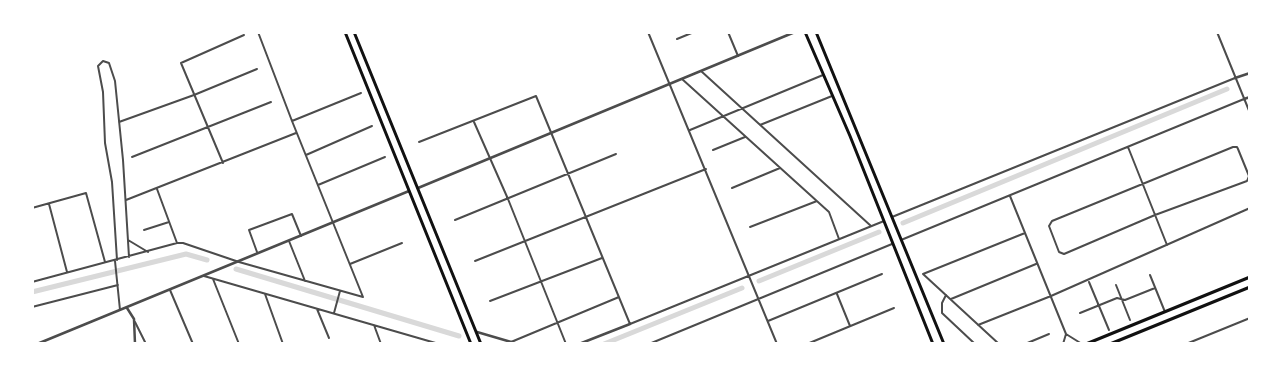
<!DOCTYPE html>
<style>
body{margin:0}
#map{position:relative;width:1282px;height:376px;overflow:hidden;background:#fff;font-family:"Fira Sans Condensed",sans-serif}
canvas{display:block}
.frame{position:absolute;inset:0;border:34px solid #fff;pointer-events:none}
</style>
<div id="map">
<canvas width="1282" height="376"></canvas>
<div class="frame"></div>
</div>
<script>
const ctx = document.querySelector('canvas').getContext('2d');
ctx.lineJoin = 'round';
function strokePath(path, color, width, dash) { ctx.strokeStyle = color; ctx.lineWidth = width; ctx.lineCap = dash ? 'butt' : 'round'; ctx.setLineDash(dash || []); ctx.stroke(path); }
strokePath(new Path2D(`
 M 903,223 L 1227,89
 M 236,269 L 459,336
 M 759,281 L 879,232
 M 32,292 L 186,254 L 207,260
 M 604,344 L 742,288`), '#d9d9d9', 5);
strokePath(new Path2D(`
 M 258,32 L 292,121 L 363,297
 M 648,32 L 777,344
 M 728,32 L 738,56
 M 1217,32 L 1250,113
 M 677,39 L 694,32
 M 701,71 L 871,226
 M 682,79 L 829,212 L 839,239
 M 292,121 L 361,93
 M 119,122 L 194,95 L 257,69
 M 474,122 L 508,199 L 566,344
 M 760,125 L 832,96
 M 690,130 L 823,75
 M 419,142 L 536,96 L 630,324 L 884,221
 M 1128,147 L 1167,245
 M 1233,147 L 1237,147 L 1238,149 L 1249,176 L 1247,181 L 1155,215 L 1064,254 L 1059,252 L 1049,226 L 1052,221 Z
 M 713,150 L 745,137
 M 306,155 L 372,126
 M 132,157 L 271,102
 M 223,163 L 181,63 L 244,35
 M 318,185 L 385,157
 M 732,188 L 780,168
 M 157,189 L 177,243
 M 1010,196 L 1066,334
 M 126,200 L 296,133
 M 49,204 L 67,272
 M 32,208 L 86,193 L 105,262
 M 892,217 L 1235,78
 M 455,220 L 616,154
 M 750,227 L 817,201
 M 144,230 L 169,222
 M 128,240 L 148,252
 M 901,240 L 1244,99
 M 289,241 L 305,281
 M 257,252 L 249,230 L 292,214 L 301,236
 M 117,260 L 112,182 L 105,143 L 103,92 L 98,66 L 103,61 L 109,63 L 115,81 L 123,160 L 129,257
 M 115,261 L 120,310
 M 475,261 L 706,169
 M 350,264 L 402,243
 M 1150,275 L 1165,312
 M 204,276 L 439,344
 M 213,279 L 239,344
 M 32,282 L 177,243 L 183,243 L 239,262 L 363,297
 M 1089,282 L 1109,330
 M 1116,285 L 1130,320
 M 170,290 L 193,344
 M 265,294 L 283,344
 M 837,294 L 850,326
 M 946,295 L 942,303 L 942,313 L 975,344
 M 951,299 L 1036,264
 M 490,301 L 602,258
 M 32,307 L 118,285
 M 317,309 L 329,338
 M 334,313 L 340,291
 M 1080,313 L 1117,298 L 1125,300 L 1155,288
 M 768,321 L 882,274
 M 135,322 L 146,344
 M 374,325 L 381,344
 M 978,325 L 1051,296 L 1250,208
 M 1066,334 L 1082,344
 M 511,342 L 619,297
 M 649,344 L 892,244
 M 807,344 L 894,308
 M 999,344 L 923,274 L 1025,233
 M 1025,344 L 1049,334
 M 1063,344 L 1066,334
 M 1186,344 L 1250,318`), '#4c4c4c', 2);
strokePath(new Path2D(`
 M 1235,78 L 1250,73
 M 1244,99 L 1250,97
 M 418,188 L 795,32
 M 127,308 L 134,319 L 135,344
 M 477,332 L 518,344
 M 37,344 L 409,191
 M 579,344 L 630,324`), '#4c4c4c', 2.5);
strokePath(new Path2D(`
 M 345,32 L 471,344
 M 354,32 L 481,344
 M 805,32 L 850,136 L 933,344
 M 816,32 L 944,344
 M 1086,344 L 1250,277
 M 1110,344 L 1250,287`), '#111', 3);
</script>
